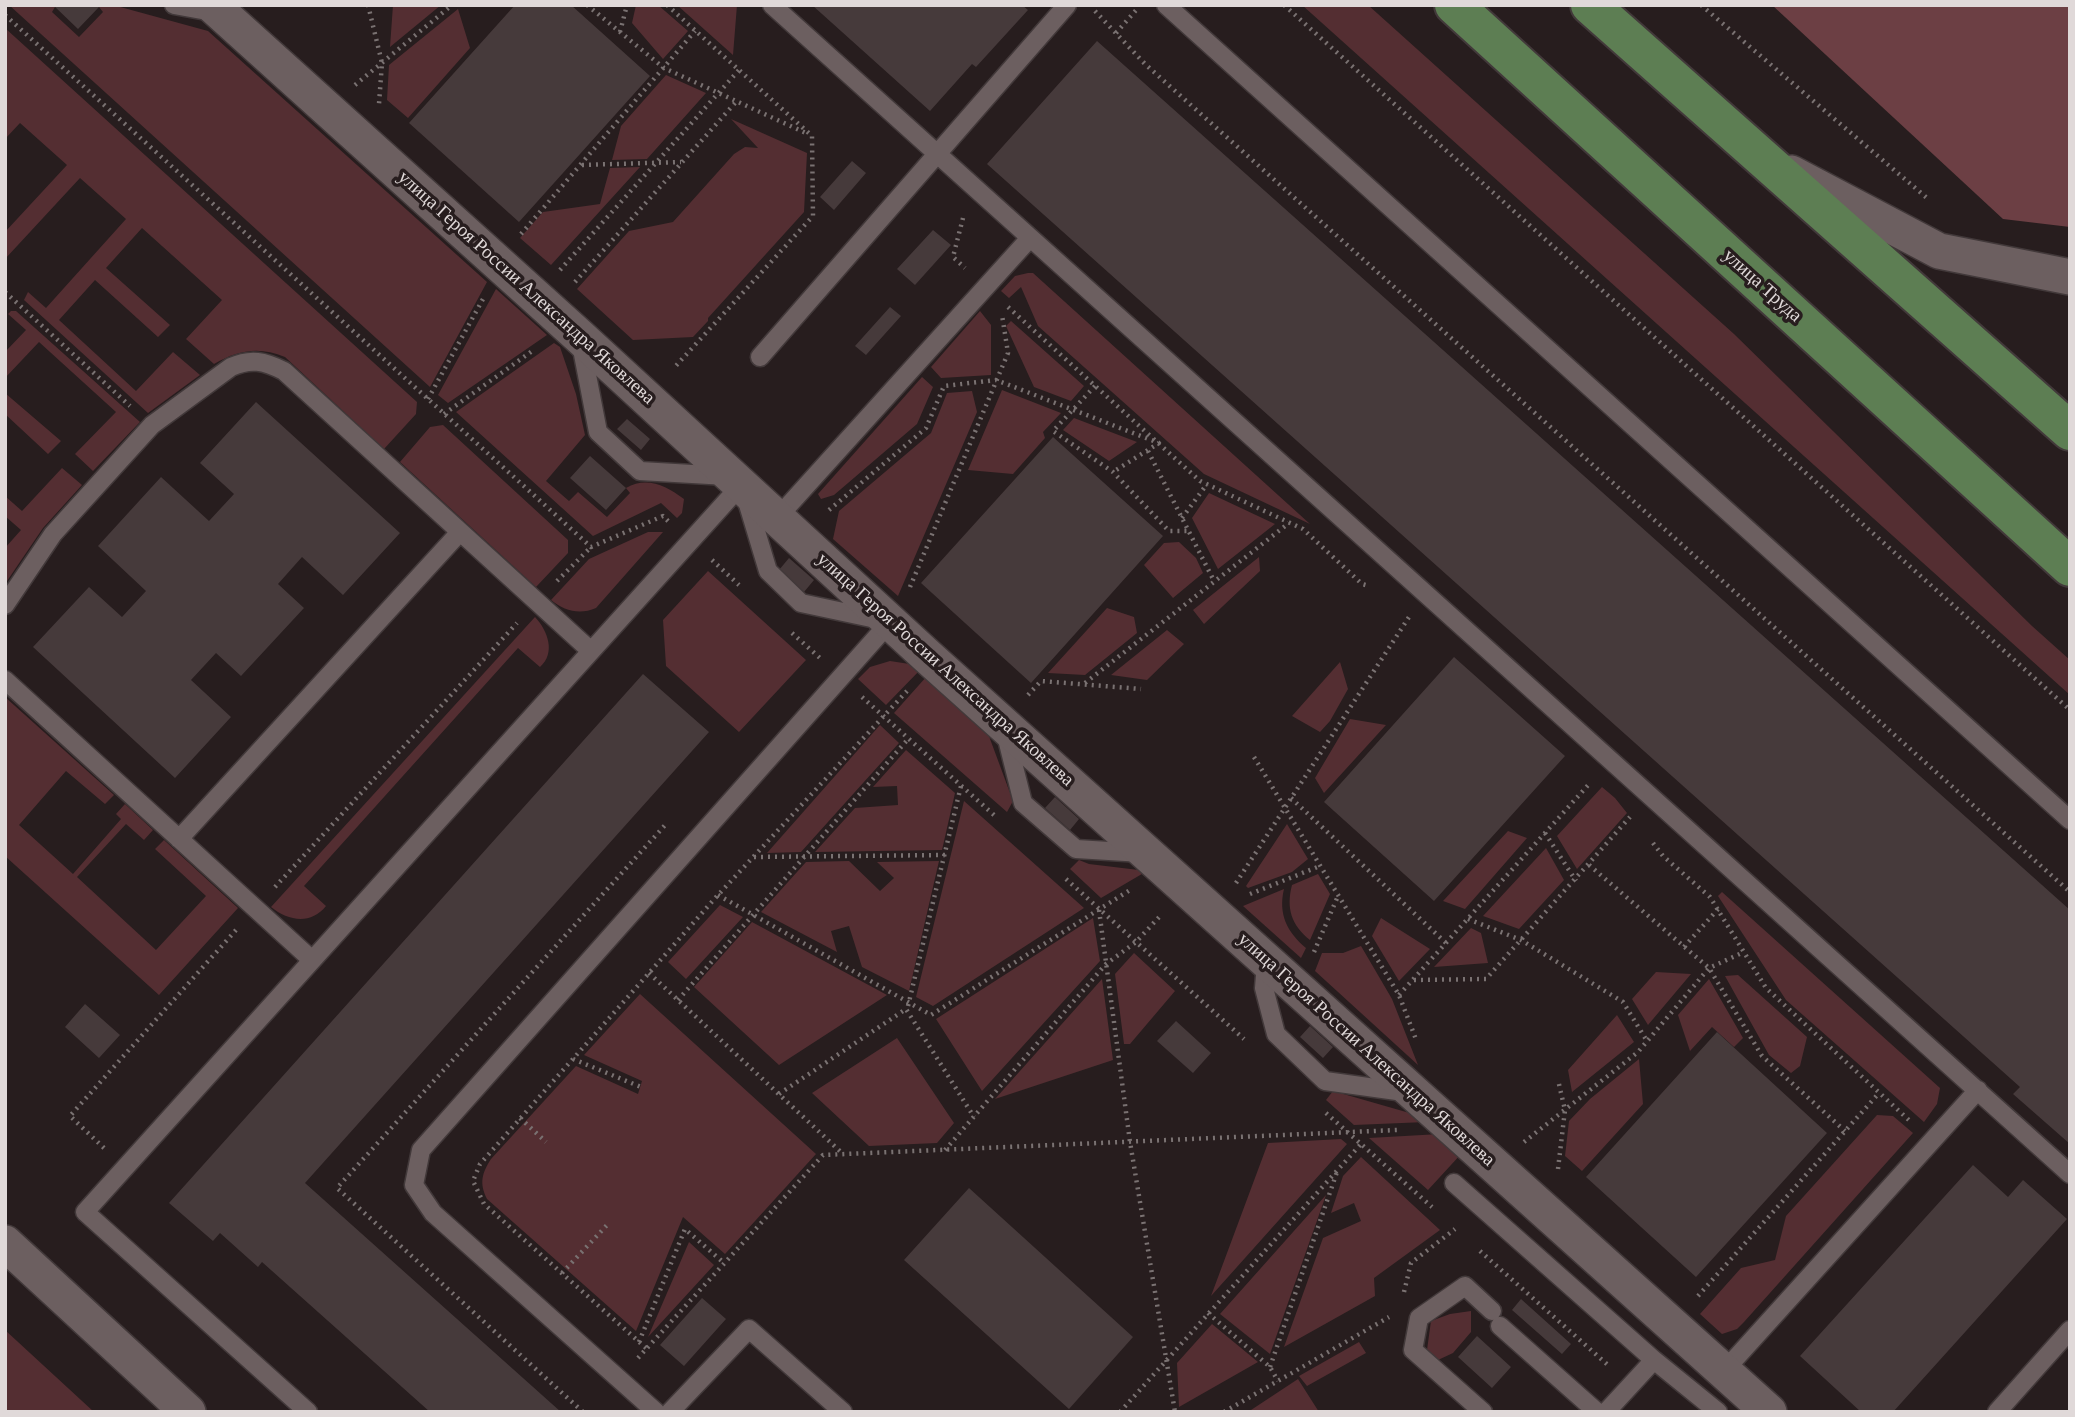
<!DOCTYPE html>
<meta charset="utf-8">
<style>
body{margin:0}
#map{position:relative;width:2075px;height:1417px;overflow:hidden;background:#271d1e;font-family:Georgia,serif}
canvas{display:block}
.frame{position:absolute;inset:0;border:7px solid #e0d9d9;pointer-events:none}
</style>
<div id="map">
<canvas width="2075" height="1417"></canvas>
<div class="frame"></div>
</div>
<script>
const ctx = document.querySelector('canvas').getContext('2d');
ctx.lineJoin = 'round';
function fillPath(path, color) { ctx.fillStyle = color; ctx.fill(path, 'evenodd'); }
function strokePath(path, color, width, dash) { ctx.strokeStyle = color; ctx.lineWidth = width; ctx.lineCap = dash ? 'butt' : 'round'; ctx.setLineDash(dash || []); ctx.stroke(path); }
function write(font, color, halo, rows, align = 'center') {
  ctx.font = font + ' Georgia,serif'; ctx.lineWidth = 7; ctx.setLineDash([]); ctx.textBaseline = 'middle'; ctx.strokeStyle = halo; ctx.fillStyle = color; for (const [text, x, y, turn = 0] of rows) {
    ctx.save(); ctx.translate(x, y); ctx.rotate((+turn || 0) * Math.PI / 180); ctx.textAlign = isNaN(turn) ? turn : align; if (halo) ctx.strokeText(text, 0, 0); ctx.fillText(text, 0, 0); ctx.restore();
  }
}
fillPath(new Path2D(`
 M 9,5 L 53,5 L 55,7 L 52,12 L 79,37 L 103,12 L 99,7 L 100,5 L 113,5 L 208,31 L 487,282 L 430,387 Z
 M 393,5 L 441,5 L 390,47 Z
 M 636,5 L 658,5 L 688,31 L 663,59 L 632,23 Z
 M 677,5 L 737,5 L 733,55 Z
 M 1302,5 L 1368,5 L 1734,334 L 2032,626 L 2070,660 L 2070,695 Z
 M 458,9 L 470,48 L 408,118 L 387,100 L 389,65 Z
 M 5,28 L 417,402 L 416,414 L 384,449 L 285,357 C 259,346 238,350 214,364 L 186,339 L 222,300 L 142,228 L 106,268 L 170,325 L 158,337 L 95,280 L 59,320 L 136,391 L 173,352 L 200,375 L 148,413 L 24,300 L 28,292 L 46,308 L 126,219 L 80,178 L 5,259 L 5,232 L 67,165 L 20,123 L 5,139 Z
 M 666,75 L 706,93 L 647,159 L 612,160 L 621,126 Z
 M 731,119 L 807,153 L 804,212 L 708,318 L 708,321 L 693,337 L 633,340 L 577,289 L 629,231 L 673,222 L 734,154 L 745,147 L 758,148 Z
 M 640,167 L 551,265 L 520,238 L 543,212 L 600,204 L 610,168 Z
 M 1028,273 L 1033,273 L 1310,524 L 1204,474 L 1038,326 L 1021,287 L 1009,298 L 1001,291 L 1015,276 Z
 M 496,289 L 547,335 L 448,403 L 438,395 Z
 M 11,311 L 16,311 L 140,422 L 93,471 L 75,454 L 116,412 L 39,342 L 5,378 L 5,352 L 26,330 L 8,314 Z
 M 980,311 L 991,325 L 991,375 L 941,378 L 931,367 Z
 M 1011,321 L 1084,386 L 1071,401 L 1034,387 L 1006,326 Z
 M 554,343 L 560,347 L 576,394 L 585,435 L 546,481 L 569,501 L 578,492 L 607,517 L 630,493 L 626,488 C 647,476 666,486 684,499 L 682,513 L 677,518 L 661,503 L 593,536 L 456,412 Z
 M 922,377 L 933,387 L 917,424 L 834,495 L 821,499 L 818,494 Z
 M 1002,390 L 1061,413 L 1043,432 L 1045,438 L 1013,474 L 968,470 Z
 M 972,391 L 977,412 L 898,596 L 833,539 L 839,511 L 931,433 L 947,393 Z
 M 5,393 L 61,441 L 48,454 L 5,414 Z
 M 1074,418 L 1137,442 L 1109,461 L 1063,430 Z
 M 443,425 L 568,540 L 568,553 L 536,587 L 400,462 L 430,427 Z
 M 62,468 L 82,485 L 43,528 L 5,584 L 5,548 L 21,530 L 5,516 L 5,496 L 22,511 Z
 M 1209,493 L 1275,524 L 1218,569 L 1192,518 Z
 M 648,532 L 663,532 L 596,608 C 580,615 564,611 551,600 L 589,559 Z
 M 1179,542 L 1196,558 L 1203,573 L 1173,598 L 1144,565 L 1164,543 Z
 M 1259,557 L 1260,571 L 1204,624 L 1193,610 Z
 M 708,571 L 806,660 L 739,732 L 666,666 L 663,620 Z
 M 1107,608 L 1134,617 L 1137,633 L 1085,675 L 1048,673 Z
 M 535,617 C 548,631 556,653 540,667 L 518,648 L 304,886 L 326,906 C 311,925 288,921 271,907 Z
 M 1167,630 L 1184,644 L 1147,680 L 1111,675 Z
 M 890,661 L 916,665 L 921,669 L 886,705 L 858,679 L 870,667 Z
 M 1340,662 L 1348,689 L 1330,721 L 1320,732 L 1292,716 Z
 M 927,676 L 986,728 L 1013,801 L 1007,812 L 894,713 Z
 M 5,697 L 114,795 L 105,804 L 66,771 L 19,825 L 73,874 L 121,819 L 116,814 L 125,804 L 153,830 L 144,840 L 126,824 L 77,877 L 156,950 L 206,896 L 155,849 L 164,840 L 238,908 L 159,995 L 5,856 Z
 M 1350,719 L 1386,725 L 1324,793 L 1315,778 Z
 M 880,725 L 899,743 L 801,852 L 767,853 Z
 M 906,750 L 955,793 L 942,850 L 815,852 L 855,808 L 898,805 L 897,786 L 873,787 Z
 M 1602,787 L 1615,798 L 1627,813 L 1577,869 L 1557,836 Z
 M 964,801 L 1084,908 L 933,1006 L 916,997 Z
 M 1287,824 L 1308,859 L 1292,872 L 1248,888 L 1246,886 Z
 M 1508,831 L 1527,838 L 1465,909 L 1443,901 Z
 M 1546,848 L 1564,880 L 1519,929 L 1483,916 Z
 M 1079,860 L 1089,864 L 1147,871 L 1101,898 L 1070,869 Z
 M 849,861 L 880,891 L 894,878 L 877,862 L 939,861 L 909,991 L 862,967 L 849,926 L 831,931 L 837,952 L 761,912 L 806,862 Z
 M 1318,874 L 1330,894 L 1310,940 C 1291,925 1286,908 1292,885 Z
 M 1284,889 C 1278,914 1287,932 1306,948 L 1301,958 L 1243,906 Z
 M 1722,892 L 1940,1088 L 1937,1104 L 1924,1122 L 1786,1000 L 1718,896 Z
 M 720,905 L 743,917 L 686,979 L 668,962 Z
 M 1093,918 L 1100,961 L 982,1091 L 936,1019 Z
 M 1381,918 L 1430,949 L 1399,981 L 1372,936 Z
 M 752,922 L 887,995 L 779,1065 L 694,987 Z
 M 1471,928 L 1481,933 L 1488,963 L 1434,967 Z
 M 1361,946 L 1392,999 L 1418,1065 L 1315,971 L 1322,953 L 1343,953 Z
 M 1134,953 L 1175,991 L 1130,1044 L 1124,1044 L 1115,974 Z
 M 1656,972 L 1691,974 L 1648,1025 L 1632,999 Z
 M 1738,975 L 1807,1037 L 1800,1066 L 1791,1073 L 1769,1055 L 1725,976 Z
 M 1102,979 L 1113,1060 L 995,1099 Z
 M 1709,979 L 1743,1038 L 1734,1047 L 1712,1027 L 1690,1051 L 1678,1015 Z
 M 640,994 L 816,1154 L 725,1254 L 683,1217 L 636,1331 L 487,1199 C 479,1183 482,1173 491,1159 L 576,1066 L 638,1094 L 642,1081 L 584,1055 Z
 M 1617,1015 L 1634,1042 L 1572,1092 L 1568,1070 Z
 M 897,1038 L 954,1123 L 937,1143 L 869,1146 L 812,1093 Z
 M 1639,1059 L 1643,1104 L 1582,1171 L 1565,1156 L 1569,1121 L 1590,1099 Z
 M 1333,1091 L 1420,1116 L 1426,1122 L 1354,1125 L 1326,1100 Z
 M 1877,1115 L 1893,1116 L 1913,1133 L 1744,1322 L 1737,1329 L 1722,1334 L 1700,1314 L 1741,1268 L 1775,1260 L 1786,1216 Z
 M 1440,1134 L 1462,1153 L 1428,1190 L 1369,1138 Z
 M 1341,1139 L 1347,1144 L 1211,1296 L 1268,1143 Z
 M 1361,1157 L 1440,1230 L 1374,1278 L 1375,1296 L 1284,1347 L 1323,1238 L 1361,1221 L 1354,1203 L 1331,1213 L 1343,1176 Z
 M 1326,1195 L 1270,1354 L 1220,1314 Z
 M 689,1242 L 714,1265 L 648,1337 Z
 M 1471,1311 L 1471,1332 L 1453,1353 L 1438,1360 L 1427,1350 L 1431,1321 L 1450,1314 Z
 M 1212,1324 L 1258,1362 L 1179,1407 L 1177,1363 Z
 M 5,1330 L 94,1412 L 5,1412 Z
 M 1359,1342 L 1366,1353 L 1307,1386 L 1299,1376 Z
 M 1298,1379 L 1319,1412 L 1248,1412 Z`), '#542e32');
fillPath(new Path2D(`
 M 1772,5 L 2070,5 L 2070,227 L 2003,219 Z`), '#6c3f44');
fillPath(new Path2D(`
 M 53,5 L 97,5 L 99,7 L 78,29 Z
 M 515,5 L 571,5 L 650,76 L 519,222 L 409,123 Z
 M 812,5 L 1022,5 L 1028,10 L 976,67 L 972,64 L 930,111 Z
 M 1097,41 L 2070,910 L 2070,1144 L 2013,1094 L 2020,1087 L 987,164 Z
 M 852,161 L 866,173 L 834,210 L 820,197 Z
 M 933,230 L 951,245 L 915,285 L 897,269 Z
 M 890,307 L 901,316 L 866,355 L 855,346 Z
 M 256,402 L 400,533 L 343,595 L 302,557 L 278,584 L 304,608 L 241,676 L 216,653 L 191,680 L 231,717 L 175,778 L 33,647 L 89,587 L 122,617 L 146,591 L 98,546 L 161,477 L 209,521 L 234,494 L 200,463 Z
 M 627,419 L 650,439 L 641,450 L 617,429 Z
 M 1053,437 L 1163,536 L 1031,683 L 921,583 Z
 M 590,456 L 626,488 L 606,510 L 570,478 Z
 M 789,558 L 814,580 L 804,592 L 779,570 Z
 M 1454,657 L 1565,756 L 1434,901 L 1324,802 Z
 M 643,674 L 709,732 L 305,1183 L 561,1412 L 430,1412 L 262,1262 L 258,1267 L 220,1233 L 213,1241 L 169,1203 Z
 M 1055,797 L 1079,819 L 1070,830 L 1045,808 Z
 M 85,1004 L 120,1035 L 99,1058 L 65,1027 Z
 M 1176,1021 L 1211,1053 L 1193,1073 L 1157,1041 Z
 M 1310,1026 L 1333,1047 L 1323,1058 L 1300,1037 Z
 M 1717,1032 L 1827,1133 L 1696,1277 L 1586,1177 Z
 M 1973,1165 L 2008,1197 L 2023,1180 L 2067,1219 L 1893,1412 L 1861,1412 L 1800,1356 Z
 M 969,1188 L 1133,1337 L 1069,1409 L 904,1260 Z
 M 702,1298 L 726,1319 L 684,1366 L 660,1345 Z
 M 1521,1299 L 1571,1344 L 1562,1354 L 1512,1310 Z
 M 1477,1336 L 1511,1367 L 1492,1388 L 1458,1357 Z`), '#463a3b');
const service = new Path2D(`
 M 174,5 L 218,13
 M 772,5 L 2070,1174
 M 1166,5 L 2070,820
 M 581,344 L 598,432 L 640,471 L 727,476
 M 760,357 L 1067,5
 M 778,517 L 1030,238
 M 5,605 L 53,534 L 152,425 L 231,367 C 251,358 264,361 284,371 L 591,651
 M 5,680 L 312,960
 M 1006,735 L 1023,803 L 1076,849 L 1142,853
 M 179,839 L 460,532
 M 1266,963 L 1264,988 L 1276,1034 L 1325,1081 L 1404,1092
 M 1454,1183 L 1654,1360 L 1718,1412
 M 1500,1326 L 1597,1412
 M 1724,1371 L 1978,1090
 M 308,1412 L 85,1212 L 742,484
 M 656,1412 L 433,1213 L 414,1185 L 421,1150 L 890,622 L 801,603 L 768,571 L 746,498
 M 670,1412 L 749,1329 L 843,1412
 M 1483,1412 L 1413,1350 L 1419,1318 L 1465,1286 L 1492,1311
 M 1606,1412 L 1654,1360
 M 1997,1412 L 2070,1330`);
const minor = new Path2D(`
 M 212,5 L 579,336 L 927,656 L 1769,1412
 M 1791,173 L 1939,251 L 2070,277
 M 5,1243 L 188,1412`);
const primary = new Path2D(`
 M 1454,5 L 2070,567
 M 1590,5 L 2070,431`);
strokePath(service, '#42393a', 21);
strokePath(minor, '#42393a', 38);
strokePath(primary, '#42393a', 42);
strokePath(new Path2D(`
 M 368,5 L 382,63 L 379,104
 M 587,5 L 664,68 L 808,134
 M 667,5 L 812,136 L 813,216 L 673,369
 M 1284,5 L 2070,710
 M 1701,5 L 1927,198
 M 1095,11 L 1145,64 L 2070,892
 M 5,15 L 591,547 L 663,516 L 669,522
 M 620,32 L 627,5
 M 1116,33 L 1137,9
 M 355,85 L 452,5
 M 582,165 L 681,162
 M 963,218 L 953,257 L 965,268
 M 521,234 L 695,31
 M 560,270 L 739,70
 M 575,282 L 736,102
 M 5,292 L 130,406
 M 1008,307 L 1200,481 L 1303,529 L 1362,584 L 1369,586
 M 1095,386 L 1053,431 L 1113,472 L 1169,531 L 1189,531
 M 428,399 L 483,299
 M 444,414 L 535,349
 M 1148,451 L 1214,581
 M 829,510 L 926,428 L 944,386 L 996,380 L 1159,443 L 1113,472
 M 1182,518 L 1207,484
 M 712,560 L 739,585
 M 557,581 L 591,547
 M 910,587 L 1008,353 L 1002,315
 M 792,633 L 820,658
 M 1085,683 L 1289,523
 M 1028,695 L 1041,681 L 1141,689
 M 862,697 L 994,815
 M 1254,757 L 1399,995 L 1417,1042
 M 1291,798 L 1446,943
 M 1545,833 L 1576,881
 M 1653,843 L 1663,856 L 1710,897 L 1766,988 L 1911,1122
 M 754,857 L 945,855
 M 1589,865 L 1709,968 L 1762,1056 L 1845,1131
 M 1066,879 L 1244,1039
 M 1236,883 L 1409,617
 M 275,887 L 517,623
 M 1250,894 L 1320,866
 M 718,895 L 931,1015 L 1130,890
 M 1099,910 L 1130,1142 L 1175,1412
 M 1468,919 L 1521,940 L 1623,1002 L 1647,1041
 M 1684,947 L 1718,909
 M 1314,952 L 1338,896
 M 649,973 L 843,1154
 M 1414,980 L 1486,979 L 1630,817
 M 1399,995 L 1590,783
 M 678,1000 L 909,738
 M 908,1006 L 961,786
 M 573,1059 L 641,1087
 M 779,1094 L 906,1009 L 974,1117
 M 1326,1113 L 1432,1207
 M 520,1118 L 546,1142
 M 1524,1142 L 1638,1052 L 1709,968 L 1744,952
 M 104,1148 L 70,1116 L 236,930
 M 945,1150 L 1106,964 L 1136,942 L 1161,915
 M 1558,1169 L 1565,1110 L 1558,1080
 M 1480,1251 L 1609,1366
 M 562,1273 L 608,1224
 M 1404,1292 L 1411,1263 L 1455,1229
 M 1698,1296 L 1879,1093
 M 1208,1313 L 1270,1367 L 1278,1381
 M 639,1342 L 685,1229 L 724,1263
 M 646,1348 L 484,1204 L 473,1181 L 480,1164 L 718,895 L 907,691
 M 638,1358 L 823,1155 L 1397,1130
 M 1270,1367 L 1338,1169
 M 583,1412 L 337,1188 L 667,823
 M 1120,1412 L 1361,1144
 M 1224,1412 L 1389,1317`), '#7a7272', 4.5, [2, 5]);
strokePath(service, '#6c5f60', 18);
strokePath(minor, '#6c5f60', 35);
strokePath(primary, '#5d7e53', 38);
write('19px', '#e0d9d9', '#271d1e', [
 ["улица Труда",1762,286,42],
 ["улица Героя России Александра Яковлева",526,288,42],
 ["улица Героя России Александра Яковлева",945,670,42],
 ["улица Героя России Александра Яковлева",1366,1050,42]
]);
</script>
